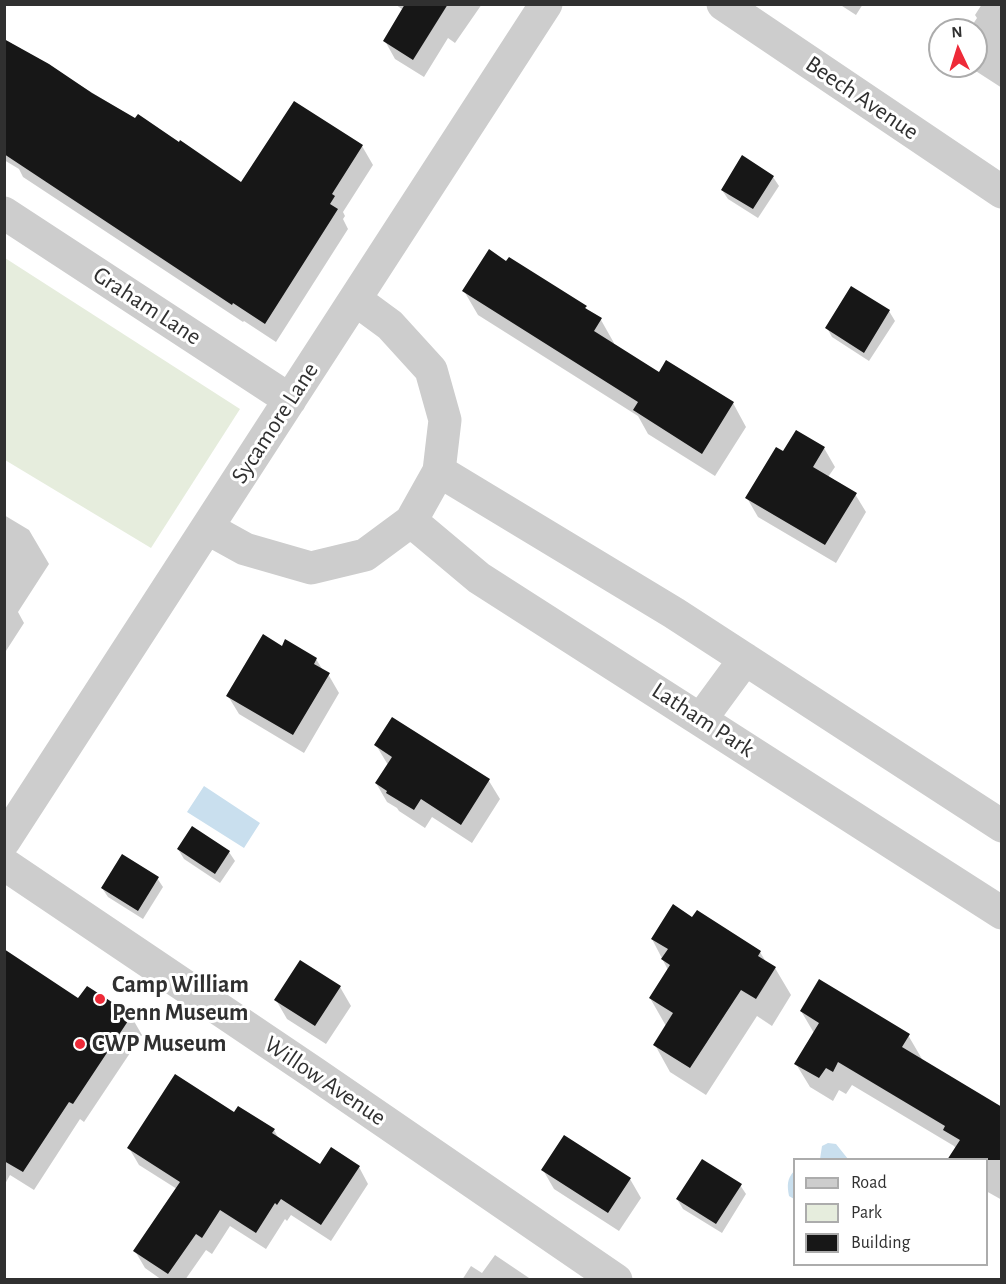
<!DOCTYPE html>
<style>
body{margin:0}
#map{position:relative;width:1006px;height:1284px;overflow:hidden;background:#fff;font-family:"Alegreya Sans",sans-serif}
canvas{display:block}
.frame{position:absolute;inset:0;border:6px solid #303030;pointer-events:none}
.legend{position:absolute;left:793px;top:1158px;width:195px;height:108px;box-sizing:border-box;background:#fff;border:2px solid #acacac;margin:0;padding:8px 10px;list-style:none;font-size:18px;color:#303030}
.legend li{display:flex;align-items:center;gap:12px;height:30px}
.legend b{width:30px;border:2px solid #acacac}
.north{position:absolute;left:928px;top:18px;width:60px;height:60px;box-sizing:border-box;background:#fff;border:2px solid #acacac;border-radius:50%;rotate:356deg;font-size:16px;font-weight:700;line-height:24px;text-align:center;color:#303030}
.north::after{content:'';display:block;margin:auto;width:21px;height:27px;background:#ee2a38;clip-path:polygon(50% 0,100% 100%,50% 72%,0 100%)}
</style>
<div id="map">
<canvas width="1006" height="1284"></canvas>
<div class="frame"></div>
<ul class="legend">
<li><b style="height:8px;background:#cdcdcd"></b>Road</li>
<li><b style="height:16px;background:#e6eddd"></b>Park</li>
<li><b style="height:16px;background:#171717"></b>Building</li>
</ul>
<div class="north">N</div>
</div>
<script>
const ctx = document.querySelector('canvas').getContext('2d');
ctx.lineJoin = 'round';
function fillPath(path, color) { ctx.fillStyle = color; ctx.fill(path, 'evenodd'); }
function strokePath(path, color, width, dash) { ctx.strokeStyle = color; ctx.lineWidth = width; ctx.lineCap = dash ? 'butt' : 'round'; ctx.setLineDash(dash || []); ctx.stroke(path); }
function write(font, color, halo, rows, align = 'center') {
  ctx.font = font + ' "Alegreya Sans",sans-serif'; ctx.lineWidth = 6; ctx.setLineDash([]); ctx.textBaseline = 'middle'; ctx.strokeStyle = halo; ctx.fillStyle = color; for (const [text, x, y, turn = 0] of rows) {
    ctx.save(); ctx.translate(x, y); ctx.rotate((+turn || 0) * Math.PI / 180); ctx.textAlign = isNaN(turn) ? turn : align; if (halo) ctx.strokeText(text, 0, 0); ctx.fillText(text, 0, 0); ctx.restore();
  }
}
fillPath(new Path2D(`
 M 5,258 L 240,409 L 151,548 L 5,460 Z`), '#e6eddd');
fillPath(new Path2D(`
 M 204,786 L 260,823 L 244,848 L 187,812 Z
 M 828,1143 L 836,1144 L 848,1159 L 820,1159 L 822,1146 Z
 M 794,1171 L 794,1199 L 789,1196 C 787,1185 787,1179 794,1171 Z`), '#c9dfee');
fillPath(new Path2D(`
 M 395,4 L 482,4 L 455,43 L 448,38 L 424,77 L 395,59 L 385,41 L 403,10 Z
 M 839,4 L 863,4 L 856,15 Z
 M 982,4 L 1002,4 L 1002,88 L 968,66 L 976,66 L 976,30 L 969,30 L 977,18 L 975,15 Z
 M 4,39 L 242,184 L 294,103 L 362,146 L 373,165 L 343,212 L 345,216 L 343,219 L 348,229 L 276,342 L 244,321 L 243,322 L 23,177 L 19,169 L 4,160 Z
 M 773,177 L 779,186 L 758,218 L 728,199 L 722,190 Z
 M 852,288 L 889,311 L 895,321 L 869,361 L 832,337 L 827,328 Z
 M 464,291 L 585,307 L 589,312 L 601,320 L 614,343 L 613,345 L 660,374 L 733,403 L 746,427 L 715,476 L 648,434 L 638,416 L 478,315 Z
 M 824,448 L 835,467 L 828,477 L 855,494 L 866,512 L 836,563 L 758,517 L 747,498 L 784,453 Z
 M 4,515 L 29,530 L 49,564 L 18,612 L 24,623 L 4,654 Z
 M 283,648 L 316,659 L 324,672 L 328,674 L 339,693 L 304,753 L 239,714 L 228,696 Z
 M 392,719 L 489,781 L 500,799 L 472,843 L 432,817 L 425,828 L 399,811 L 397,808 L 387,802 L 376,783 L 388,765 L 376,745 Z
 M 178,849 L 229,852 L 235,861 L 220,883 L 184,859 Z
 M 157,878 L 163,887 L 143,919 L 108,897 L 102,888 Z
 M 693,919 L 760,952 L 766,962 L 775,968 L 791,995 L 772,1026 L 757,1016 L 706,1095 L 670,1072 L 655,1045 L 666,1026 L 650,998 L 668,970 L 652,939 Z
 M 340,987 L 351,1006 L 326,1044 L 287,1019 L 276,1000 Z
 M 79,1001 L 131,1016 L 142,1035 L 84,1122 L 80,1119 L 34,1190 L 10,1175 L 5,1184 L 4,1111 Z
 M 801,1011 L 908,1035 L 922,1059 L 921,1061 L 1002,1113 L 1002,1200 L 986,1191 L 986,1160 L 956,1149 L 954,1146 L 852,1085 L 846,1094 L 839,1090 L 833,1101 L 810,1087 L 796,1064 L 814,1033 Z
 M 235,1114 L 274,1130 L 279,1139 L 320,1166 L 359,1167 L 368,1184 L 331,1241 L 291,1215 L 287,1221 L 285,1219 L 266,1249 L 230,1226 L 212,1254 L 206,1250 L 185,1280 L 162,1280 L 145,1268 L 135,1251 L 177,1189 L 139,1165 L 129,1148 Z
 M 543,1170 L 630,1179 L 641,1198 L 619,1231 L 554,1189 Z
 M 740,1185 L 746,1194 L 722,1233 L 683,1209 L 677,1199 Z
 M 495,1255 L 532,1280 L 462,1280 L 471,1266 L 482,1273 Z`), '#0003');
fillPath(new Path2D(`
 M 405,4 L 448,4 L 413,60 L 383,41 Z
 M 4,39 L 49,64 L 92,93 L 135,118 L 138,114 L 179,142 L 180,140 L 241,182 L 294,101 L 363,145 L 332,194 L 335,196 L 330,204 L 338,209 L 265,324 L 233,303 L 232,305 L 4,154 Z
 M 742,155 L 774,176 L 753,209 L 721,190 Z
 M 489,249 L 506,261 L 509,257 L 587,306 L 585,308 L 602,318 L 594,331 L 659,372 L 666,360 L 734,402 L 702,454 L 633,410 L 638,402 L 462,291 Z
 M 851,286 L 890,310 L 864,353 L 825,328 Z
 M 796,430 L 825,447 L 813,467 L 857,493 L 825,545 L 745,498 L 776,447 L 783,451 Z
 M 263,634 L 282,646 L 285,639 L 317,658 L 314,664 L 330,673 L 293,735 L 226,696 Z
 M 392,717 L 490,779 L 461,825 L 421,799 L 414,810 L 386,793 L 387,791 L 375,783 L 392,757 L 374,745 Z
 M 192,826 L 230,851 L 215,874 L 177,849 Z
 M 122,854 L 159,877 L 138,911 L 101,888 Z
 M 673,904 L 692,917 L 697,910 L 761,951 L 758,956 L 776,967 L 756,999 L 741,990 L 690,1068 L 653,1045 L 673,1013 L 649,998 L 670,965 L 661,959 L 668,949 L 651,939 Z
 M 4,949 L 78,998 L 87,986 L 132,1015 L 73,1104 L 69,1102 L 23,1172 L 4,1161 Z
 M 300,960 L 341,986 L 315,1026 L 274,1000 Z
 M 819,979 L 910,1034 L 902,1047 L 1002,1107 L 1002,1160 L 947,1160 L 960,1140 L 943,1130 L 945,1126 L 838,1062 L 833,1072 L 826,1068 L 819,1078 L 794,1064 L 819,1023 L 800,1011 Z
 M 175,1074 L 234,1112 L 238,1106 L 275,1129 L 272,1133 L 320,1164 L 331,1147 L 360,1166 L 321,1225 L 281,1199 L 277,1205 L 275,1203 L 256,1233 L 220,1210 L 202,1238 L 196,1234 L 168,1274 L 133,1251 L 180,1182 L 127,1148 Z
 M 564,1135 L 631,1178 L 608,1213 L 541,1170 Z
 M 702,1159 L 742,1184 L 716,1224 L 676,1199 Z`), '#171717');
strokePath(new Path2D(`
 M 723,4 L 1002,192
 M 4,213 L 290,400
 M 439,471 L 674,613 L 1002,826
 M 411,521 L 479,578 L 1002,913
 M 207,528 L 245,549 L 311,568 L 365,555 L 411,521 L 439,471 L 445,420 L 431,370 L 390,325 L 356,300
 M 701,719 L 745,659
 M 4,841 L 546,4
 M 4,864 L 314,1073 L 616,1280`), '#cdcdcd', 33);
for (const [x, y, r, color] of [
 [100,999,6,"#ee2a38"],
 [80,1044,6,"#ee2a38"]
]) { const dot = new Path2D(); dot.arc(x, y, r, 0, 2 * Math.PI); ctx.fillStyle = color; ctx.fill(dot); strokePath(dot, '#fff', 2); }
write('24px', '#303030', '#fff', [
 ["Beech Avenue",862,98,34],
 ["Graham Lane",147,306,33],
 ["Sycamore Lane",275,423,-57],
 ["Latham Park",703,720,33],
 ["Willow Avenue",325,1081,34]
]);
write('bold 24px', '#303030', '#fff', [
 ["Camp William",112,985],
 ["Penn Museum",112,1013],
 ["CWP Museum",92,1044]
], 'left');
</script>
